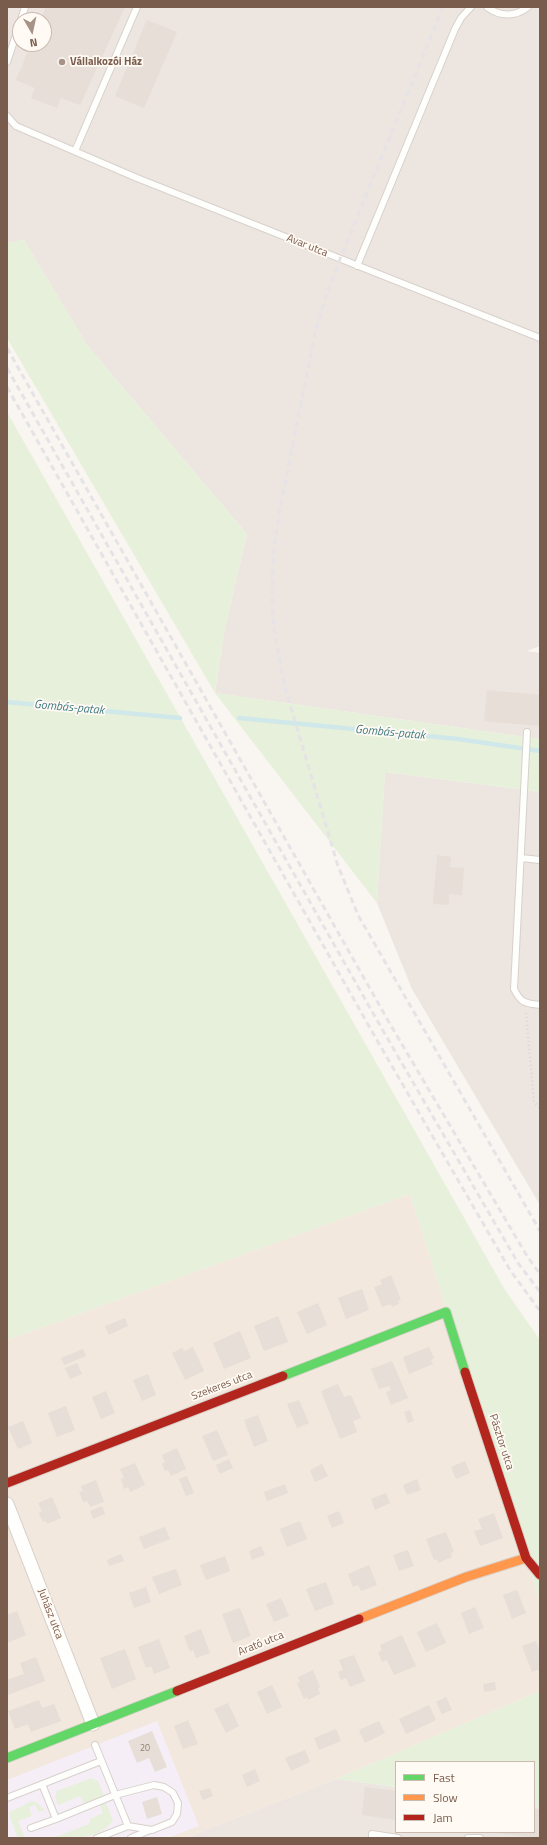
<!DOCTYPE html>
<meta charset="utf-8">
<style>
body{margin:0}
#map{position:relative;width:547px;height:1845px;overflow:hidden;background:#f9f5f0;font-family:"Titillium Web",sans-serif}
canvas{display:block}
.frame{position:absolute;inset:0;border:8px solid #7a5c4d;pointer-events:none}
.legend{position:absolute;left:395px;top:1761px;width:140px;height:72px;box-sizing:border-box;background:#fffaf3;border:1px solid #cabbb1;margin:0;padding:5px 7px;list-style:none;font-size:12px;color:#7a5c4d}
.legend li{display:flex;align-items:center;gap:8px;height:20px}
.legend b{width:20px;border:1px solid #cabbb1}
.north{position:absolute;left:12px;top:12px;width:40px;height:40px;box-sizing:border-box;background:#fffaf3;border:1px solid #cabbb1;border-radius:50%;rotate:171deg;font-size:11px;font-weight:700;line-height:16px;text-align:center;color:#7a5c4d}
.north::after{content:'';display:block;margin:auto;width:14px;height:18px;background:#a69286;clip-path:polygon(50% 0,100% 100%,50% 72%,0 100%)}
</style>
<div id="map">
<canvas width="547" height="1845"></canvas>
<div class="frame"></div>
<ul class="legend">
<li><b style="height:5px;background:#63d668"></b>Fast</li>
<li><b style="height:5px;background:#ff974d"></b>Slow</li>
<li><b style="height:5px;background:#b3261e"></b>Jam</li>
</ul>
<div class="north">N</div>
</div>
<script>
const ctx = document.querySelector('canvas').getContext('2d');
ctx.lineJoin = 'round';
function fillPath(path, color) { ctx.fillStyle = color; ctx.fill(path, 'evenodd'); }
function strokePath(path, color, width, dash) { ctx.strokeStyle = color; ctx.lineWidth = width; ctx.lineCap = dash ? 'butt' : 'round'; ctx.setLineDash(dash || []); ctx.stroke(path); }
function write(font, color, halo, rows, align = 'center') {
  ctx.font = font + ' "Titillium Web",sans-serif'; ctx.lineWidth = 3.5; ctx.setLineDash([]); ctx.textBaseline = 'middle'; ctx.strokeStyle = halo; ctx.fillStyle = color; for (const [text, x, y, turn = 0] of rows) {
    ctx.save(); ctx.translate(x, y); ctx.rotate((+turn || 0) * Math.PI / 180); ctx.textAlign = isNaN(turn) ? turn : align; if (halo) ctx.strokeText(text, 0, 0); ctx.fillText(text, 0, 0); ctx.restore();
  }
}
fillPath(new Path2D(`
 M 410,1194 L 540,1602 L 540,1691 L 336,1779 L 186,1838 L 7,1838 L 7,1340 Z`), '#f2e8de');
fillPath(new Path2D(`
 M 7,7 L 540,7 L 540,646 L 527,651 L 540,653 L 540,739 L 215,693 L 225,628 L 247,534 L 87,345 L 24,240 L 7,243 ZM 20,20 L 44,20 L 44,44 L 20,44 Z
 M 385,772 L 540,792 L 540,1205 L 412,989 L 377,903 Z
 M 336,1779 L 396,1787 L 396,1832 L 534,1832 L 534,1806 L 540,1807 L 540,1838 L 186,1838 Z`), '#ede5e0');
fillPath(new Path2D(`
 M 157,1721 L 199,1826 L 168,1838 L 7,1838 L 7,1780 Z`), '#f6eef6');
fillPath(new Path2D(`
 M 24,240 L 87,345 L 247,534 L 225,628 L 215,693 L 540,739 L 540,792 L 385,772 L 377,903 L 215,693 L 7,338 L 7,243 Z
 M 7,412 L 505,1290 L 540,1340 L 540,1602 L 410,1194 L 7,1340 Z
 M 540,1691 L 540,1807 L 534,1806 L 534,1762 L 396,1762 L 396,1787 L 336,1779 Z
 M 91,1778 L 98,1781 L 104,1796 L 84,1804 L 80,1796 L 58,1805 L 55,1797 L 57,1791 Z
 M 32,1801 L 37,1803 L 45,1810 L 39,1812 L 35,1805 L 29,1807 L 32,1816 L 18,1821 L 25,1838 L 18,1838 L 10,1817 L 10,1812 Z
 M 106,1803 L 113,1820 C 101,1840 73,1838 53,1838 L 89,1824 L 90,1819 L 103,1813 L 100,1805 Z`), '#e7f0db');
strokePath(new Path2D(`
 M 7,702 L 180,718
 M 239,718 L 458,739 L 540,751`), '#d0e8ea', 4.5);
fillPath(new Path2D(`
 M 46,7 L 125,7 L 80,105 L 61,98 L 57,108 L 31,98 L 35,88 L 16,80 L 31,44 L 44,44 L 44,20 L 41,20 Z
 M 147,20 L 177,32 L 144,108 L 115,96 Z
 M 487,690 L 540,695 L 540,726 L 484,721 Z
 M 437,855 L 451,857 L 450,867 L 464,868 L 462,895 L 449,894 L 449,905 L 433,904 Z
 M 391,1275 L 401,1300 L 398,1301 L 399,1304 L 392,1307 L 391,1304 L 382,1307 L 374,1287 L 382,1284 L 380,1280 Z
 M 362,1289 L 369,1310 L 346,1319 L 338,1298 Z
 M 318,1303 L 327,1325 L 307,1334 L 297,1312 Z
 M 278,1316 L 288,1342 L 264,1351 L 254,1326 Z
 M 125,1318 L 128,1326 L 109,1335 L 105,1326 Z
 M 240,1331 L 251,1358 L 224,1369 L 213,1343 Z
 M 193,1347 L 204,1371 L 185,1380 L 172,1353 L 182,1348 L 184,1351 Z
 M 429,1347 L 434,1358 L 431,1360 L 433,1364 L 409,1374 L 403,1357 Z
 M 83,1349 L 86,1356 L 64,1365 L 61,1358 Z
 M 392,1361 L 408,1398 L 391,1405 L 386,1392 L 391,1390 L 389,1386 L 379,1389 L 371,1369 Z
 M 77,1363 L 82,1374 L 70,1379 L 65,1368 Z
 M 148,1374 L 156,1395 L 142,1401 L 133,1380 Z
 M 338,1384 L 344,1397 L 351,1395 L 361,1418 L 353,1421 L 357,1432 L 340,1439 L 321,1391 Z
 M 106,1391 L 115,1413 L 101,1419 L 92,1397 Z
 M 299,1400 L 309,1423 L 297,1428 L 287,1404 Z
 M 66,1406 L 75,1430 L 57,1437 L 48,1413 Z
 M 410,1410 L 414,1421 L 408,1423 L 404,1412 Z
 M 258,1415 L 268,1441 L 254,1447 L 244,1420 Z
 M 23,1421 L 32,1443 L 18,1449 L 8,1427 Z
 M 217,1430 L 228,1455 L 213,1461 L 202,1436 Z
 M 177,1448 L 186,1469 L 171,1476 L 168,1470 L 165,1471 L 162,1464 L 165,1462 L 162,1455 Z
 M 229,1459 L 233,1468 L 220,1474 L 216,1465 Z
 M 465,1461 L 470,1473 L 456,1479 L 451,1467 Z
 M 135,1463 L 145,1485 L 130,1492 L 128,1487 L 124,1489 L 121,1479 L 124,1478 L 120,1469 Z
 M 322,1464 L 328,1476 L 315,1482 L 310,1470 Z
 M 187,1476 L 194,1493 L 186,1496 L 179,1479 Z
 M 417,1479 L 421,1490 L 407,1495 L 403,1485 Z
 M 96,1480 L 104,1502 L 90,1507 L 87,1501 L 83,1502 L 79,1492 L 83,1491 L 81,1486 Z
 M 285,1484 L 288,1493 L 267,1501 L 264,1492 Z
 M 386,1493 L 390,1503 L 375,1510 L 371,1499 Z
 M 52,1497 L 61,1518 L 47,1524 L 46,1521 L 43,1522 L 39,1513 L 42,1511 L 38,1503 Z
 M 102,1506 L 105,1514 L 93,1519 L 90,1511 Z
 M 339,1511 L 344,1523 L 332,1528 L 327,1516 Z
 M 494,1513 L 503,1538 L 480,1546 L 474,1531 L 482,1529 L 478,1519 Z
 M 300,1521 L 307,1539 L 287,1547 L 280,1529 Z
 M 165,1527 L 170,1539 L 144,1549 L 139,1537 Z
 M 446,1532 L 454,1552 L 451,1553 L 452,1557 L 438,1563 L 437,1559 L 434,1560 L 426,1539 Z
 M 261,1546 L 265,1555 L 252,1560 L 249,1551 Z
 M 408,1550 L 414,1566 L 399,1571 L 393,1555 Z
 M 121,1554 L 124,1561 L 109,1566 L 107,1560 Z
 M 225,1556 L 230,1571 L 206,1580 L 200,1565 Z
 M 369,1565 L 377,1585 L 361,1591 L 358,1585 L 353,1587 L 348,1574 Z
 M 176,1569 L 182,1585 L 159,1594 L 152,1577 Z
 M 326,1582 L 334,1604 L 315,1611 L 306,1589 Z
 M 146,1587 L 151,1602 L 134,1608 L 129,1593 Z
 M 517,1590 L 526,1613 L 512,1619 L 503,1595 Z
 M 281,1598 L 289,1616 L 274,1622 L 266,1604 Z
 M 475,1607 L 484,1628 L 469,1634 L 461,1613 Z
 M 240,1608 L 251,1636 L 233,1643 L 222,1614 Z
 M 17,1611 L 26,1635 L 7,1643 L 7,1615 Z
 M 437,1623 L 446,1643 L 426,1652 L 417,1632 Z
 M 201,1629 L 210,1653 L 196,1658 L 193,1650 L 190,1652 L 184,1636 Z
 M 402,1635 L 416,1666 L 394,1675 L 387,1660 L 382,1662 L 378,1652 L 382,1650 L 380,1645 Z
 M 159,1639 L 170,1668 L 154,1674 L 151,1666 L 146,1668 L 138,1647 Z
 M 536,1641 L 540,1652 L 540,1669 L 532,1672 L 522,1646 Z
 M 125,1649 L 136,1679 L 112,1689 L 100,1658 Z
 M 354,1655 L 365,1681 L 350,1687 L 346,1678 L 341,1680 L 338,1672 L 343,1670 L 339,1660 Z
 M 36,1657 L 45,1681 L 8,1695 L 7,1680 L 24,1674 L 20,1663 Z
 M 313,1670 L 320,1687 L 318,1688 L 320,1694 L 308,1700 L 307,1697 L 304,1699 L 297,1683 L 300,1682 L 298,1677 Z
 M 495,1682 L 496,1690 L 484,1692 L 483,1684 Z
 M 272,1685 L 282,1707 L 267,1714 L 257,1692 Z
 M 446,1697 L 452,1710 L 442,1714 L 436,1702 Z
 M 39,1700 L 42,1708 L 54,1704 L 61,1721 L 31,1732 L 28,1724 L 15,1729 L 8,1711 Z
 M 228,1703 L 239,1726 L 226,1733 L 214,1709 Z
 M 429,1705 L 436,1720 L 406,1734 L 399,1719 Z
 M 188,1720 L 198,1744 L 183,1749 L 174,1726 Z
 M 379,1721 L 385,1733 L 365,1743 L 359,1730 Z
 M 336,1729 L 341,1741 L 319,1750 L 314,1738 Z
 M 152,1731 L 167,1767 L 155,1772 L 149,1758 L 137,1763 L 128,1741 Z
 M 305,1750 L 310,1762 L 291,1771 L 285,1758 Z
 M 255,1769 L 260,1781 L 247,1787 L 242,1775 Z
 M 365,1787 L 396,1791 L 396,1820 L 362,1815 Z
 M 210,1788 L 213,1796 L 203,1800 L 199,1791 Z
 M 157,1797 L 162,1814 L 147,1819 L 142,1802 Z
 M 534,1809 L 540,1810 L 540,1838 L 495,1833 L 534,1832 Z`), '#e6ded7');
const lane = new Path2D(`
 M 487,7 C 500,17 515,17 528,7
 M 21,20 L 25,7
 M 7,62 L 20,23
 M 7,116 L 16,126 L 137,178 L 540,338
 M 75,151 L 137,7
 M 357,266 L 455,29 L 461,18 L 471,7
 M 527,732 L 514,989 C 521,1003 524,1003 540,1005
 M 521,858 L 540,860
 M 95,1745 L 128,1826 L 97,1838
 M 42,1784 L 56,1819 L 115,1795 L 154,1785 L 164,1787 L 173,1793 L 178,1803 L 177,1814 L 172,1822 L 152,1830 L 128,1826
 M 7,1798 L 101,1761
 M 31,1828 L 56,1819
 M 131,1838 L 150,1830
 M 372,1838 L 372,1834 L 398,1838
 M 468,1838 L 480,1838`);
const street = new Path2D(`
 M 7,1504 L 93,1724`);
const fast = new Path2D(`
 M 283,1376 L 446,1312 L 465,1372
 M 7,1758 L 177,1691`);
const slow = new Path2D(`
 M 359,1619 L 466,1577 L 526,1558`);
const jam = new Path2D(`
 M 465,1372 L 526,1558 L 540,1575
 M 7,1483 L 283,1376
 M 177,1691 L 359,1619`);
strokePath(lane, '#d7d1cb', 8);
strokePath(street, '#d7d1cb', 15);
strokePath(fast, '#d9d2cb', 11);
strokePath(slow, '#d9d2cb', 11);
strokePath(jam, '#d9d2cb', 11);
strokePath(new Path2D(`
 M 526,1013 L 534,1102 L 540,1108`), '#dcd5d0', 2.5, [1, 3]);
strokePath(lane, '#fefefd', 6);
strokePath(street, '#fefefd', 13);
strokePath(fast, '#63d668', 9);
strokePath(slow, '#ff974d', 9);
strokePath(jam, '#b3261e', 9);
strokePath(new Path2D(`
 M 443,7 L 340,259 L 325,299 L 316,329 L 279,514 L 273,557 L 272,600 L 273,622 L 284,684 L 338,866 L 358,915 L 540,1231
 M 7,348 L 390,1024 L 527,1256 L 540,1274
 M 7,368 L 382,1029 L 518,1263 L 540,1292
 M 7,387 L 374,1035 L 510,1270 L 540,1311`), '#e6e3e7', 3, [6, 4]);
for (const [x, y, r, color] of [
 [62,62,4,"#a69286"]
]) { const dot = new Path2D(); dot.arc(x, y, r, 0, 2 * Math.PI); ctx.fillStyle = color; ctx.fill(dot); strokePath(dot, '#fffaf3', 1.5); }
write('9px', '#977e72', null, [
 ["20",145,1749]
]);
write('bold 11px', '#7a5c4d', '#fffaf3', [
 ["Vállalkozói Ház",70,62]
], 'left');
write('11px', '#7a5c4d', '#fffaf3', [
 ["Avar utca",307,246,22],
 ["Szekeres utca",222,1386,-21],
 ["Pásztor utca",501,1442,72],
 ["Juhász utca",50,1614,69],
 ["Arató utca",261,1644,-22]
]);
write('italic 12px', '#437c86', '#fffaf3', [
 ["Gombás-patak",69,708,5],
 ["Gombás-patak",390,733,5]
]);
</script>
